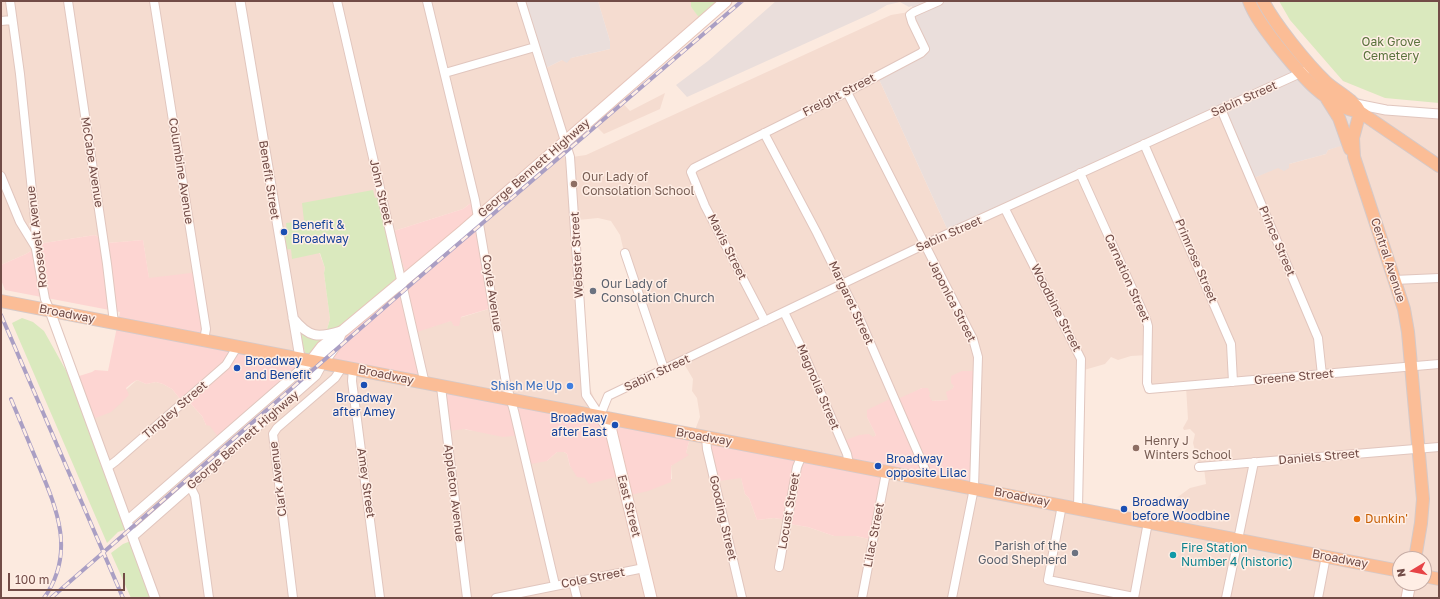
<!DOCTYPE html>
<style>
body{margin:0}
#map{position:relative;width:1440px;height:599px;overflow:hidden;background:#fceadf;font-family:"Golos Text",sans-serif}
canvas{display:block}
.frame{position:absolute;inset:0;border:2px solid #724c47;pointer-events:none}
.north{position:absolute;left:1392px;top:551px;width:40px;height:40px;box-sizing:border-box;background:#ffeee5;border:1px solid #c7ada6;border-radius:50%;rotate:260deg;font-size:11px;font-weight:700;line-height:16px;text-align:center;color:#724c47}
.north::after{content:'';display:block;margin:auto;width:14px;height:18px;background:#e74346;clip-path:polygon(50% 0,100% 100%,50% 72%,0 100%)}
.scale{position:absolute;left:8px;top:573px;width:117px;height:18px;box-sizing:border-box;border:2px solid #724c47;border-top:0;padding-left:5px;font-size:12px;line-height:14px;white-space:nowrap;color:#724c47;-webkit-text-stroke:3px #ffeee5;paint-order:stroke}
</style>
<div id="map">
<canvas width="1440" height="599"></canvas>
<div class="frame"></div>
<div class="north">N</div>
<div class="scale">100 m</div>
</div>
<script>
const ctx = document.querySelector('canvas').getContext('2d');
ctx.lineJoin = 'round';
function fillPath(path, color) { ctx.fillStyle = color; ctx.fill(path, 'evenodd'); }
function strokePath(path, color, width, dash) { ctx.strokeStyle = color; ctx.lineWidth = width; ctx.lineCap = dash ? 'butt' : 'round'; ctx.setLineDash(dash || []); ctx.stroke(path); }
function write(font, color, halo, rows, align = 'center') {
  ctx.font = font + ' "Golos Text",sans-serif'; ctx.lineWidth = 3; ctx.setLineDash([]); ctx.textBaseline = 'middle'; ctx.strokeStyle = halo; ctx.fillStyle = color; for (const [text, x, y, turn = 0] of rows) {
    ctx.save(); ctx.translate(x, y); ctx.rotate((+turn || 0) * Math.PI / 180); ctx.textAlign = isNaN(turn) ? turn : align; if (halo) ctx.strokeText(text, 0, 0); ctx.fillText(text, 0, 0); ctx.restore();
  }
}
fillPath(new Path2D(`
 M 1,1 L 522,1 L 544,69 L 562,60 L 610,49 L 610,41 L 598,1 L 691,1 L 691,7 L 702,20 L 617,97 L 630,111 L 665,93 L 660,109 L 604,134 L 591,121 L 569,130 L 560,151 L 565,158 L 586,155 L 891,15 L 909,12 L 925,50 L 878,77 L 949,233 L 1221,107 L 1254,178 L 1278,167 L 1326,154 L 1328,150 L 1350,142 L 1361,115 L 1378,106 L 1439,111 L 1439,598 L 159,598 L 136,539 L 139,525 L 133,527 L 93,419 L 137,380 L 146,384 L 156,382 L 163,384 L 172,389 L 184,404 L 189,402 L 202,416 L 206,425 L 313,363 L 495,307 L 476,199 L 463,209 L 394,231 L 393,227 L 310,246 L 319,252 L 325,268 L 324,273 L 330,319 L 326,333 L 306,353 L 307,358 L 211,341 L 149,279 L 143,240 L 108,243 L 95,235 L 44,243 L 26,254 L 1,265 ZM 598,218 L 611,221 L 620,235 L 624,252 L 664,368 L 683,362 L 693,379 L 692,391 L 697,398 L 700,417 L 695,430 L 691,434 L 686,453 L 671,466 L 672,479 L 623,475 L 585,478 L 570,466 L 567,454 L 564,452 L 557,452 L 547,461 L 522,435 L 467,430 L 464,429 L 607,414 L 595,400 L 588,384 L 578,220 ZM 1148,355 L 1151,388 L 1186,386 L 1188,419 L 1183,428 L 1184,430 L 1190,429 L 1195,434 L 1193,443 L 1199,466 L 1204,468 L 1206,484 L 1190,488 L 1175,499 L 1176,512 L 1172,525 L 1080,506 L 1084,370 L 1105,364 L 1111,357 L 1118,360 L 1131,356 ZM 954,386 L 975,489 L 887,474 L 873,540 L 856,536 L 834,536 L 808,527 L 789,524 L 787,520 L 774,518 L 757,520 L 749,498 L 745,494 L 741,477 L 851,460 L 876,435 L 867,417 L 922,388 L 931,401 L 948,400 ZM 1400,559 L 1424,559 L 1424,583 L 1400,583 Z`), '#f5dcd0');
fillPath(new Path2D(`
 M 476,199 L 495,307 L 461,317 L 459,326 L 454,326 L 451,321 L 417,332 L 428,381 L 321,356 L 406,278 L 394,231 L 463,209 Z
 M 95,235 L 108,243 L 143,240 L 149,278 L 199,272 L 208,339 L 307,358 L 221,441 L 210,426 L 206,425 L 202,416 L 189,402 L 184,404 L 172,389 L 163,384 L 156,382 L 146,384 L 137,380 L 132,383 L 126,388 L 129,395 L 120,404 L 111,412 L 93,419 L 76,377 L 92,372 L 95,370 L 108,371 L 120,312 L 5,290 L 1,280 L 1,265 L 26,254 L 44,243 Z
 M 962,371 L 980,371 L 977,487 L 889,472 L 873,540 L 856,536 L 834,536 L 808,527 L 789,524 L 787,520 L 774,518 L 757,520 L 749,498 L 745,494 L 741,478 L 719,481 L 708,437 L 847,464 L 846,440 L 859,435 L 869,434 L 873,437 L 876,435 L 867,417 L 867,410 L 896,396 L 900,398 L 922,388 L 928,388 L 930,393 L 929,396 L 932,401 L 948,400 L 946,392 L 952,389 L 954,386 L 951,383 L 951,376 Z
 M 445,387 L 691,434 L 686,453 L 689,455 L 671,466 L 671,482 L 648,491 L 630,495 L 623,475 L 589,484 L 585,478 L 577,477 L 570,466 L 567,454 L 564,452 L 557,452 L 547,461 L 531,464 L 529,462 L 522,435 L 503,437 L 464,429 L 449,431 Z`), '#fdd5d2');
fillPath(new Path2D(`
 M 522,1 L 598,1 L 610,41 L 610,49 L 571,58 L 567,63 L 562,60 L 544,69 Z
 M 776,1 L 1264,1 L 1305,53 L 1346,94 L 1374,103 L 1364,113 L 1350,143 L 1328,150 L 1326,154 L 1289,164 L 1289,168 L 1284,171 L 1278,168 L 1254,178 L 1224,108 L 949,233 L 878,77 L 925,50 L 912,6 L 909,7 L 900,2 L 887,5 L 875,12 L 687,97 L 676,85 L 708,61 Z`), '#eadedb');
fillPath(new Path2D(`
 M 691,1 L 727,1 L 701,20 L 691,7 Z
 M 1279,1 L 1439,1 L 1439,103 L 1385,98 L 1343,81 L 1290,20 Z
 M 373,190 L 375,198 L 385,196 L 406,278 L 307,358 L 296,324 L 305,329 L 326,333 L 330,319 L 324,273 L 325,268 L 320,253 L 292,259 L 291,249 L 284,250 L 282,233 L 287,232 L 286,223 L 304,221 L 302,203 Z
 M 22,318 L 33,322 L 44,331 L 93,419 L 130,528 L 118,532 L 107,543 L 12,323 Z
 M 136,539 L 159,598 L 131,598 L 111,553 L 123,544 Z`), '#dae9be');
const minor = new Path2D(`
 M 10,1 L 20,74 L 35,220 L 36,249 L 45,299 L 50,311
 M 68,1 L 107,264 L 114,323
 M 154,1 L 206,329 L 204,340
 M 337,1 L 425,384
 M 427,1 L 475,200 L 506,383 L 514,411 L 555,585
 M 521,1 L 570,157 L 586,395 L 600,416
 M 1,21 L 12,20
 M 445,73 L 535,47
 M 847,92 L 973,339 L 978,357 L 974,488 L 952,598
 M 1221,109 L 1318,338 L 1322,375
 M 764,133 L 817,233 L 862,324 L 925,469 L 927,479
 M 1144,144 L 1231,344 L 1233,382
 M 1080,173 L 1146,319 L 1148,326 L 1147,383 L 1149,389 L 1439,364
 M 1,176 L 20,222 L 36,248
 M 1005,209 L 1081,359 L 1078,508
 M 625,253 L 664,369
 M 1394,280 L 1439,278
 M 784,312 L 801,347 L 847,454 L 849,464
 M 765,321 L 705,206 L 691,172 L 694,168 L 847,92 L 921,53 L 925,49 L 912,22 L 910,15 L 914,12 L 939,1
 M 353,368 L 352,381 L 380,598
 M 441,387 L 467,598
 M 600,416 L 608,396 L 633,384 L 934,240 L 1305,71
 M 706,437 L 707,449 L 742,598
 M 108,467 L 116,461 L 226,365 L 237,347
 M 1199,467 L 1439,447
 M 190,486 L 195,496 L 209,598
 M 1062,505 L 1048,580 L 1134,597
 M 779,567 L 797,467 L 802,455
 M 573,582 L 577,598
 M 293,598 L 273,434 L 277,428 L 335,378 L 343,366
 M 496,598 L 644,568
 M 862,598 L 886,473
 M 1134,598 L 1148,522
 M 1226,598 L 1254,462
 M 1318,598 L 1326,556`);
const tertiary = new Path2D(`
 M 240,1 L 300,358
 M 1356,104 L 1386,110 L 1439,114
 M 50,311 L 155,598
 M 293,318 C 309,338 318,338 341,331
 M 127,521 L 312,360
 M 133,536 L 316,375 L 323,362`);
const secondary = new Path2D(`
 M 312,360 L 322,347 L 344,330 L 464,230 L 726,1
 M 323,362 L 336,344 L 340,334
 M 600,416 L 611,431 L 651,598
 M 1407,598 L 1410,583`);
const primary = new Path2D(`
 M 1249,1 C 1255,17 1267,32 1277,45 C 1299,72 1324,106 1360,112 L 1439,166
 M 1263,1 C 1274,23 1307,64 1326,82 C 1337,92 1353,99 1360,112 L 1353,138 L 1354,157 L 1404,309 L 1408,332 L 1423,499 L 1421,523 L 1415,559
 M 1327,99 L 1339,118 L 1350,149
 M 1,301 L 1400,571
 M 1424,576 L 1439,579`);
strokePath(minor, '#e1c6be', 10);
strokePath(tertiary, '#e1c6be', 11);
strokePath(secondary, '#e7c5bb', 13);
strokePath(primary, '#d5c9c8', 14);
strokePath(minor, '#fff', 8);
strokePath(tertiary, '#fff', 9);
strokePath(secondary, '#fff', 11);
strokePath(primary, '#fbbd96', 12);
const rail = new Path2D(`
 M 1,315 L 123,598
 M 11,399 C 20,421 29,442 38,464 C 57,509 76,553 44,598
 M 51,598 L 416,280 L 742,1`);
strokePath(rail, '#aa9fc4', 4);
strokePath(rail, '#ffeee5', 2.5, [8]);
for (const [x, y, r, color] of [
 [574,184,4,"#8d6e63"],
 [284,232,4,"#1a4fb4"],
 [593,291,4,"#6b7280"],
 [237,368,4,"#1a4fb4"],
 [364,385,4,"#1a4fb4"],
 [570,386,4,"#3f7fe0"],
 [615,425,4,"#1a4fb4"],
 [1136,448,4,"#8d6e63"],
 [878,466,4,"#1a4fb4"],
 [1124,509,4,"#1a4fb4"],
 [1357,519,4,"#e8710a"],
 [1075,553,4,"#6b7280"],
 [1173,555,4,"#0f9aa8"]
]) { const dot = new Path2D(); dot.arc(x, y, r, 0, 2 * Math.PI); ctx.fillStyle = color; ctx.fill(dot); strokePath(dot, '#ffeee5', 1.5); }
write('12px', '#59723c', '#ffeee5', [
 ["Oak Grove",1391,42],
 ["Cemetery",1391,56]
]);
write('12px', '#724c47', '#ffeee5', [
 ["Freight Street",839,95,-27],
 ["Sabin Street",1244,99,-24],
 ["McCabe Avenue",92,162,81],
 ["George Bennett Highway",534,168,-41],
 ["Columbine Avenue",181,171,81],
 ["Benefit Street",269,180,81],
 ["John Street",381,192,77],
 ["Sabin Street",949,234,-24],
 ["Roosevelt Avenue",37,237,-97],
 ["Prince Street",1277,241,67],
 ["Mavis Street",727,247,63],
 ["Webster Street",577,255,-93],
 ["Central Avenue",1388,260,72],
 ["Primrose Street",1196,261,67],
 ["Carnation Street",1127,278,66],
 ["Coyle Avenue",492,293,81],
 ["Japonica Street",952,301,63],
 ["Margaret Street",851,303,65],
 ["Woodbine Street",1056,308,63],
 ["Broadway",67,314,11],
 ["Sabin Street",657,373,-25],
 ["Broadway",386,375,12],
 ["Greene Street",1294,377,-5],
 ["Magnolia Street",818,387,67],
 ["Tingley Street",175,410,-41],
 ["Broadway",704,437,10],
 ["George Bennett Highway",243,440,-41],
 ["Daniels Street",1319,457,-5],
 ["Clark Avenue",278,479,-97],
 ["Amey Street",366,483,82],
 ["Appleton Avenue",454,493,83],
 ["Broadway",1022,497,11],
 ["East Street",629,506,76],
 ["Locust Street",789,511,-80],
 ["Gooding Street",723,518,77],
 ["Lilac Street",874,535,-79],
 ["Broadway",1340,559,11],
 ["Cole Street",593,578,-11]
]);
write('12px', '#785e54', '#ffeee5', [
 ["Our Lady of",582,177],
 ["Consolation School",582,191],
 ["Henry J",1144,441],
 ["Winters School",1144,455]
], 'left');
write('12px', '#164399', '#ffeee5', [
 ["Benefit &",292,225],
 ["Broadway",292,239],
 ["Broadway",245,361],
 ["and Benefit",245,375],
 ["Broadway",364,398,"center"],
 ["after Amey",364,412,"center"],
 ["Broadway",607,418,"right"],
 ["after East",607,432,"right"],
 ["Broadway",886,459],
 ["opposite Lilac",886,473],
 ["Broadway",1132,502],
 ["before Woodbine",1132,516]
], 'left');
write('12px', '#5b616d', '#ffeee5', [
 ["Our Lady of",601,284],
 ["Consolation Church",601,298],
 ["Parish of the",1067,546,"right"],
 ["Good Shepherd",1067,560,"right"]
], 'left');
write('12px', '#366cbe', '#ffeee5', [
 ["Shish Me Up",562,386]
], 'right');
write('12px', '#c56008', '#ffeee5', [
 ["Dunkin'",1365,519]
], 'left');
write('12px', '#0d838f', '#ffeee5', [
 ["Fire Station",1181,548],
 ["Number 4 (historic)",1181,562]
], 'left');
</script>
